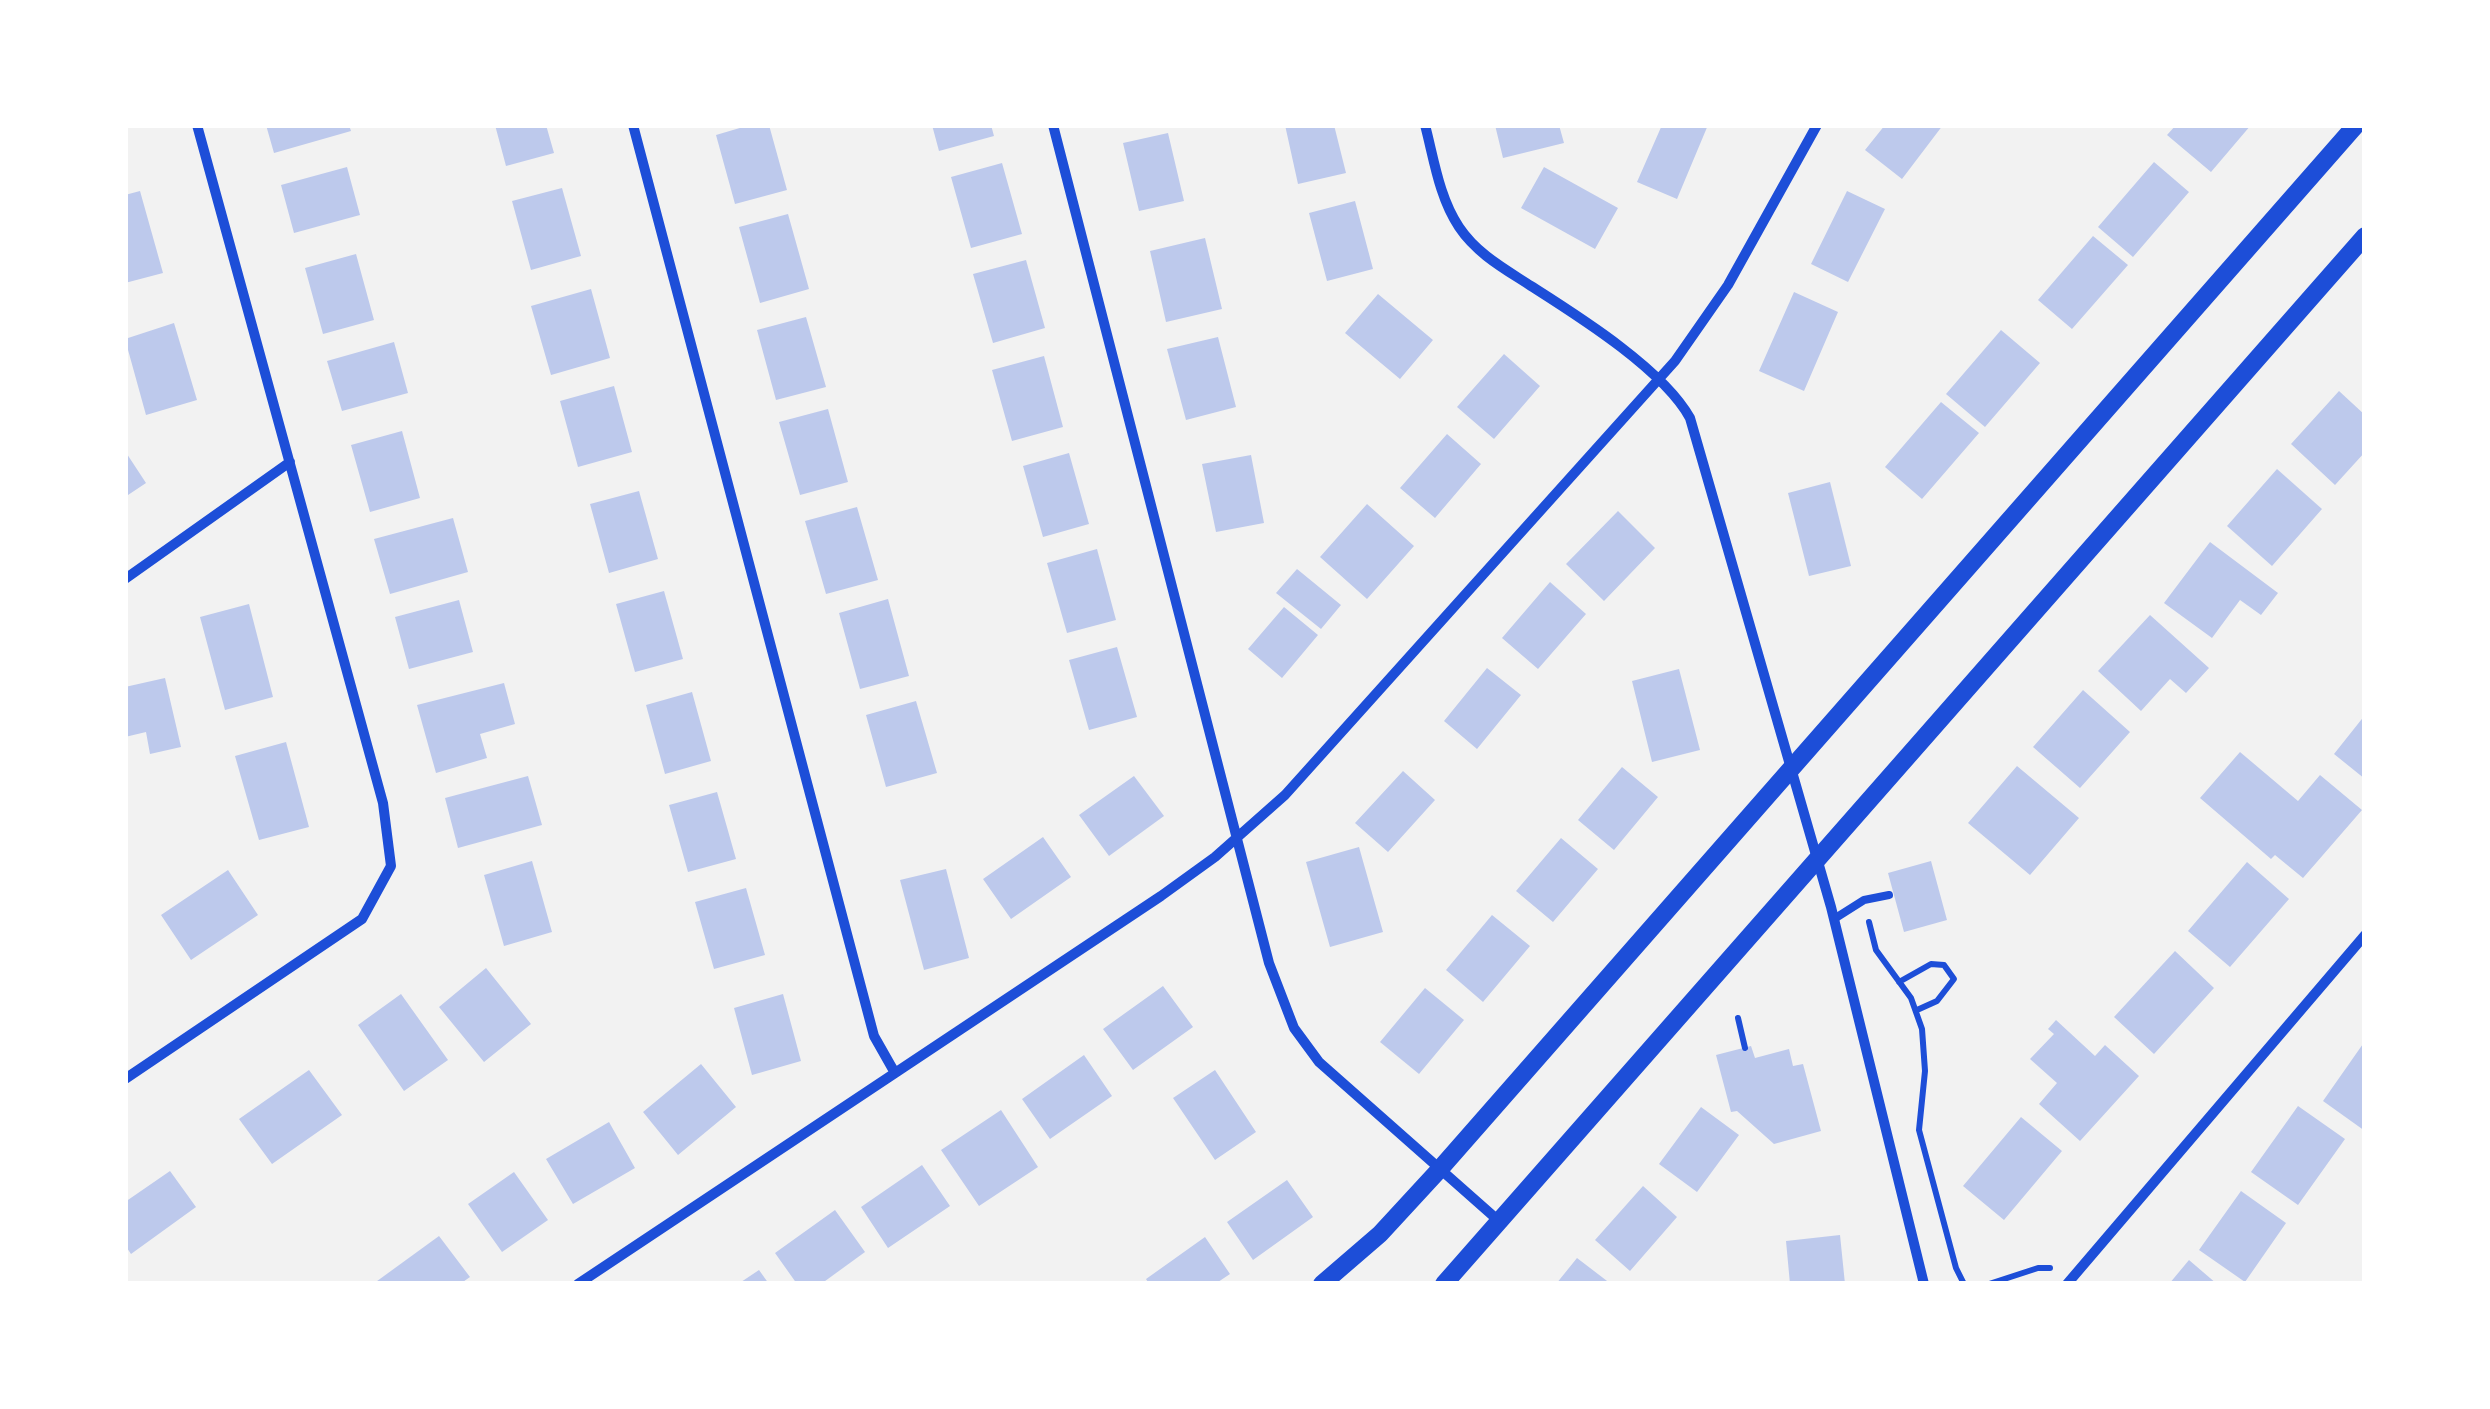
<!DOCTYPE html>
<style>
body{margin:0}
#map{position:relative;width:2490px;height:1409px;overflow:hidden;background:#f2f2f2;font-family:"Public Sans",sans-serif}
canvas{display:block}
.frame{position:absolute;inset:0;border:128px solid #fff;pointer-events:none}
</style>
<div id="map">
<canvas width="2490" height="1409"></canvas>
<div class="frame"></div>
</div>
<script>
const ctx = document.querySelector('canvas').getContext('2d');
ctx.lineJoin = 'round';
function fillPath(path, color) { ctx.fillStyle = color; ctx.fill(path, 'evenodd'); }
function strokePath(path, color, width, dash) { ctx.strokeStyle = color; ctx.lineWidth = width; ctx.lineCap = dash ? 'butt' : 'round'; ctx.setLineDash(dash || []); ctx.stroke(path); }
fillPath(new Path2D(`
 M 266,125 L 349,125 L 351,131 L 274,153 Z
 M 495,125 L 546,125 L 554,153 L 506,166 Z
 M 750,125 L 769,125 L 787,190 L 735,204 L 716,135 Z
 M 932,125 L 991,125 L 994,136 L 939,151 Z
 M 1285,125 L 1334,125 L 1346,173 L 1298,184 Z
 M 1495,125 L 1559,125 L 1564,143 L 1503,158 Z
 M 1662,125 L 1708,125 L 1677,199 L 1637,182 Z
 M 1885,125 L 1943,125 L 1902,179 L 1865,150 Z
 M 2176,125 L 2251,125 L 2211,172 L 2167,135 Z
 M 1168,133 L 1184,201 L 1139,211 L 1123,143 Z
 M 2154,162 L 2189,192 L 2133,257 L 2098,227 Z
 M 1002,163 L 1022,234 L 971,248 L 951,177 Z
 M 347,167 L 360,215 L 294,233 L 281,185 Z
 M 1544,167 L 1618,208 L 1595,249 L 1521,208 Z
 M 562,188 L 581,256 L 531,270 L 512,201 Z
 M 140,191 L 163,273 L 125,283 L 125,195 Z
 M 1847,191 L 1885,209 L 1848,282 L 1811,264 Z
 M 1355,201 L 1373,269 L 1327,281 L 1309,213 Z
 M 788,214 L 809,289 L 760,303 L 739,227 Z
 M 2093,236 L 2128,265 L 2072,329 L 2038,300 Z
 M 1205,238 L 1222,309 L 1166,322 L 1150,251 Z
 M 356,254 L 374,320 L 323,334 L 305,268 Z
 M 1026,260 L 1045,328 L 993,343 L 973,274 Z
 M 591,289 L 610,358 L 551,375 L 531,306 Z
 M 1794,292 L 1838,312 L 1804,391 L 1759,371 Z
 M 1378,294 L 1433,340 L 1400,379 L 1345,333 Z
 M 806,317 L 826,387 L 776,400 L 757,330 Z
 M 174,323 L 197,400 L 146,415 L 125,339 Z
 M 2001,330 L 2040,363 L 1985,427 L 1946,394 Z
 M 1218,337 L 1236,407 L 1186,420 L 1167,349 Z
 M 394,342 L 408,393 L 342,411 L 327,361 Z
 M 1504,354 L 1540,386 L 1494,439 L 1457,407 Z
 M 1044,356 L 1063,427 L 1012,441 L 992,370 Z
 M 614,386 L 632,452 L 578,467 L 560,401 Z
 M 2339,391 L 2365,415 L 2365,452 L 2335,485 L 2291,444 Z
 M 1941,402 L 1979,433 L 1922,499 L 1885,467 Z
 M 828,409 L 848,482 L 800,495 L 779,422 Z
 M 402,431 L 420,498 L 370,512 L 351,445 Z
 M 1447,434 L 1481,464 L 1435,518 L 1400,488 Z
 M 125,451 L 146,483 L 125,497 Z
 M 1069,453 L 1089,524 L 1043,537 L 1023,466 Z
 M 1251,455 L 1264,523 L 1216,532 L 1202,464 Z
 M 2277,469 L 2322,509 L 2272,566 L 2227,526 Z
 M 1830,482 L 1851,566 L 1809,576 L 1788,493 Z
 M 639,491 L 658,559 L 609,573 L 590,504 Z
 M 1367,504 L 1414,546 L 1367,599 L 1320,557 Z
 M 857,507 L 878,580 L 826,594 L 805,521 Z
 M 1618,511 L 1655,548 L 1604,601 L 1566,564 Z
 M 453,518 L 468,572 L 390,594 L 374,539 Z
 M 2210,542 L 2278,593 L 2261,615 L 2240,600 L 2212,638 L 2164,603 Z
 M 1097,549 L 1116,620 L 1067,633 L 1047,563 Z
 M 1297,569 L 1341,605 L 1321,629 L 1276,593 Z
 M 1550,582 L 1586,614 L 1538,669 L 1502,638 Z
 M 664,591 L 683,659 L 635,672 L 616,604 Z
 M 888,599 L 909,676 L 860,689 L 839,613 Z
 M 459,600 L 473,652 L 409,669 L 395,617 Z
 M 249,604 L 273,697 L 225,710 L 200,617 Z
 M 1284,607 L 1318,635 L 1282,678 L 1248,649 Z
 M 2150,615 L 2209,668 L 2186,693 L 2170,679 L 2141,711 L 2098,671 Z
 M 1117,647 L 1137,717 L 1089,730 L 1069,660 Z
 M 1487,668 L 1521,695 L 1477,749 L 1444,721 Z
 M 1679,669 L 1700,750 L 1652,762 L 1632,681 Z
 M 165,678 L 181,747 L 150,754 L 146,732 L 125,737 L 125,687 Z
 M 504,683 L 515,724 L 480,734 L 487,758 L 436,773 L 417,705 Z
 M 2083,690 L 2130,732 L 2080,788 L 2033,747 Z
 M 692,692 L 711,761 L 665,774 L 646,705 Z
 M 916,701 L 937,773 L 886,787 L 866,715 Z
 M 2365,715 L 2365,779 L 2334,754 Z
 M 286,742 L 309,827 L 259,840 L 235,756 Z
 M 2240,752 L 2298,801 L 2320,775 L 2362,810 L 2303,878 L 2275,855 L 2271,859 L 2200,798 Z
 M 2017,766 L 2079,818 L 2030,875 L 1968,823 Z
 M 1622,767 L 1658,797 L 1614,850 L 1578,820 Z
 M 1403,771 L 1435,800 L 1388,852 L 1355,823 Z
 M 528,776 L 542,825 L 458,848 L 445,798 Z
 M 1134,776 L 1164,816 L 1109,856 L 1079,815 Z
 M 717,792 L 736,859 L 688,872 L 669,805 Z
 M 1043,837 L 1071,877 L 1011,919 L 983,879 Z
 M 1561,838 L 1598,869 L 1553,922 L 1516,891 Z
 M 1359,847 L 1383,932 L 1330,947 L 1306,862 Z
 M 532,861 L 552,932 L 504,946 L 484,875 Z
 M 1931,861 L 1947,920 L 1904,932 L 1888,873 Z
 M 2247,862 L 2289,899 L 2230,967 L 2188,931 Z
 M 946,869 L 969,958 L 924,970 L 900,880 Z
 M 228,870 L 258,915 L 191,960 L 161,915 Z
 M 746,888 L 765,955 L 714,969 L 695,902 Z
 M 1492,915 L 1530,946 L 1483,1002 L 1446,970 Z
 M 2175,951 L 2214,988 L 2154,1054 L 2114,1017 Z
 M 486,968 L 531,1024 L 484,1062 L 439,1007 Z
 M 1163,986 L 1193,1027 L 1133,1070 L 1103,1029 Z
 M 1425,988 L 1464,1020 L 1419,1074 L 1380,1042 Z
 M 401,994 L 448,1060 L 404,1091 L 358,1025 Z
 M 783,994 L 801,1061 L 752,1075 L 734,1008 Z
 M 2056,1020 L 2095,1056 L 2105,1045 L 2139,1076 L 2080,1141 L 2039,1104 L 2057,1083 L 2030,1059 L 2054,1034 L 2048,1029 Z
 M 2365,1041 L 2365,1131 L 2323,1101 Z
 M 1751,1046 L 1755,1058 L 1789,1049 L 1793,1066 L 1803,1064 L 1821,1131 L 1774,1144 L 1737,1111 L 1731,1112 L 1716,1055 Z
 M 1084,1055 L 1112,1096 L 1050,1139 L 1022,1099 Z
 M 701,1064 L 736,1107 L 678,1155 L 643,1112 Z
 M 309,1070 L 342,1115 L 272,1164 L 239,1119 Z
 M 1215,1070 L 1256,1132 L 1215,1160 L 1173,1098 Z
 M 2298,1106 L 2345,1139 L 2298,1205 L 2251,1172 Z
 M 1701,1107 L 1739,1135 L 1697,1192 L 1659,1164 Z
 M 1001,1110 L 1038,1167 L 979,1206 L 941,1150 Z
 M 2021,1117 L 2062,1151 L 2004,1220 L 1963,1186 Z
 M 609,1122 L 635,1168 L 573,1204 L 546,1159 Z
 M 922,1165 L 950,1206 L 888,1248 L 861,1207 Z
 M 170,1171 L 196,1207 L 131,1254 L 125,1245 L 125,1202 Z
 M 514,1172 L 548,1220 L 502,1252 L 468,1204 Z
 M 1287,1180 L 1313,1217 L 1253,1260 L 1227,1222 Z
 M 1643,1186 L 1677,1217 L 1630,1271 L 1595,1240 Z
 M 2241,1191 L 2286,1223 L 2245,1282 L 2199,1250 Z
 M 835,1210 L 865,1252 L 821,1284 L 797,1284 L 775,1253 Z
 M 1840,1235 L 1845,1284 L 1790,1284 L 1786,1241 Z
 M 439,1236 L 470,1277 L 460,1284 L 373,1284 Z
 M 1205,1237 L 1230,1274 L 1215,1284 L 1149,1284 L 1146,1279 Z
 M 1577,1258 L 1611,1284 L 1556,1284 Z
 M 2189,1260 L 2217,1284 L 2169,1284 Z
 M 759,1270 L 769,1284 L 738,1284 Z`), '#bdc9ec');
strokePath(new Path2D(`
 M 1869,922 L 1876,950 L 1911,998 L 1922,1029 L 1925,1071 L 1919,1130 L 1956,1268 L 1964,1284
 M 1899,982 L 1931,964 L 1944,965 L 1954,979 L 1937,1001 L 1917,1010
 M 1738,1018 L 1745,1048
 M 1989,1284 L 2038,1268 L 2050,1268`), '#1d4ed8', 6);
strokePath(new Path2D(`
 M 1834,919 L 1864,900 L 1889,895`), '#1d4ed8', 8);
strokePath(new Path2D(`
 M 633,125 L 874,1036 L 895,1073
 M 1053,125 L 1269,963 L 1294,1028 L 1319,1062 L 1500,1222
 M 1425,125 C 1434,159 1439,197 1459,227 C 1477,254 1505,269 1531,286 C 1578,316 1663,369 1690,418 L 1831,907 L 1924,1284
 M 125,579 L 290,462
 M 125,1079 L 362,919 L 391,866 L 383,803 L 197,125
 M 578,1284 L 1161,896 L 1215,857 L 1285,795 L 1675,361 L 1728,285 L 1817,125
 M 2067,1284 L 2365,935`), '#1d4ed8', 10);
strokePath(new Path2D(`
 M 1322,1284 L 1380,1234 L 1439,1170 L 2356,125
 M 1444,1284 L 2365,236`), '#1d4ed8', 18);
</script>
